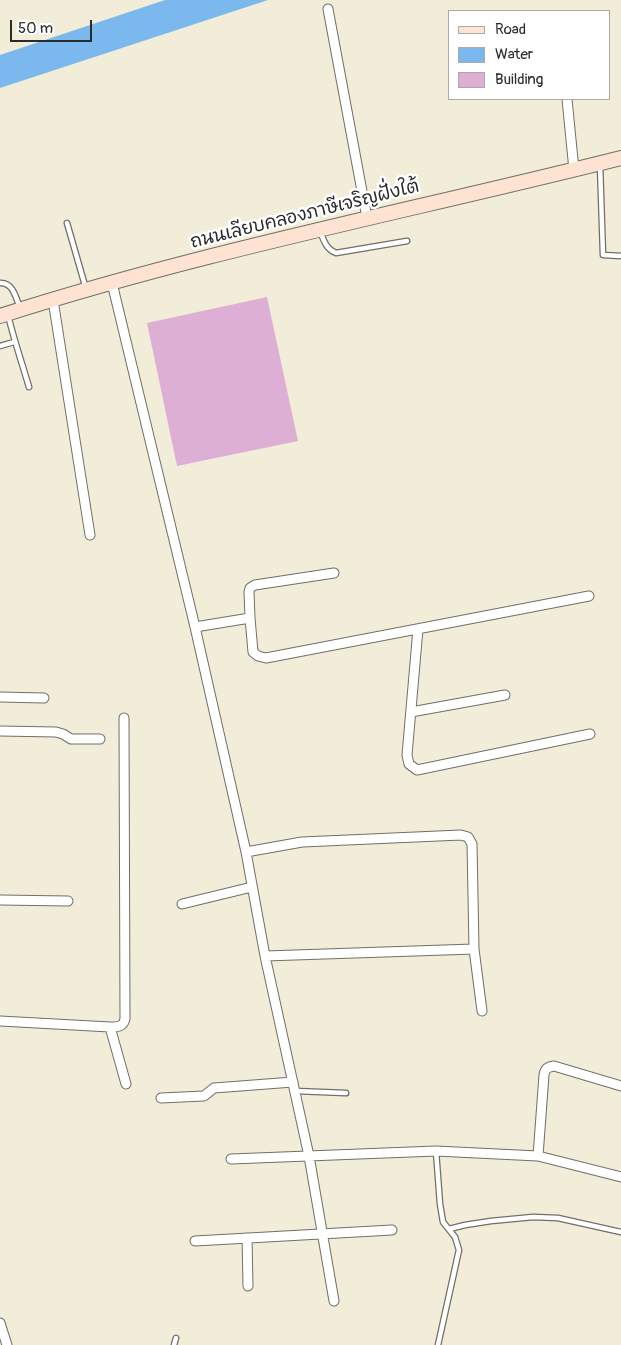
<!DOCTYPE html>
<meta charset="utf-8">
<style>
body{margin:0}
#map{position:relative;width:621px;height:1345px;overflow:hidden;background:#f1edd8;font-family:Pangolin,sans-serif}
canvas{display:block}
.legend{position:absolute;left:448px;top:10px;width:162px;height:90px;box-sizing:border-box;background:#fff;border:1px solid #aaa;margin:0;padding:6px 9px;list-style:none;font-size:15px;color:#2b2b2b}
.legend li{display:flex;align-items:center;gap:10px;height:25px}
.legend b{width:25px;border:1px solid #aaa}
.scale{position:absolute;left:10px;top:20px;width:82px;height:22px;box-sizing:border-box;border:2px solid #2b2b2b;border-top:0;padding-left:6px;font-size:15px;line-height:18px;white-space:nowrap;color:#2b2b2b;-webkit-text-stroke:4px #fff;paint-order:stroke}
</style>
<div id="map">
<canvas width="621" height="1345"></canvas>
<ul class="legend">
<li><b style="height:6px;background:#fee3d2"></b>Road</li>
<li><b style="height:14px;background:#7bb8ee"></b>Water</li>
<li><b style="height:14px;background:#deafd5"></b>Building</li>
</ul>
<div class="scale">50 m</div>
</div>
<script>
const ctx = document.querySelector('canvas').getContext('2d');
ctx.lineJoin = 'round';
function fillPath(path, color) { ctx.fillStyle = color; ctx.fill(path, 'evenodd'); }
function strokePath(path, color, width, dash) { ctx.strokeStyle = color; ctx.lineWidth = width; ctx.lineCap = dash ? 'butt' : 'round'; ctx.setLineDash(dash || []); ctx.stroke(path); }
function write(font, color, halo, rows, align = 'center') {
  ctx.font = font + ' Pangolin,"Playpen Sans Thai",sans-serif'; ctx.lineWidth = 5; ctx.setLineDash([]); ctx.textBaseline = 'middle'; ctx.strokeStyle = halo; ctx.fillStyle = color; for (const [text, x, y, turn = 0] of rows) {
    ctx.save(); ctx.translate(x, y); ctx.rotate((+turn || 0) * Math.PI / 180); ctx.textAlign = isNaN(turn) ? turn : align; if (halo) ctx.strokeText(text, 0, 0); ctx.fillText(text, 0, 0); ctx.restore();
  }
}
fillPath(new Path2D(`
 M 165,0 L 268,0 L 0,88 L 0,55 Z`), '#7bb8ee');
fillPath(new Path2D(`
 M 267,297 L 298,441 L 177,466 L 147,323 Z`), '#deafd5');
const lane = new Path2D(`
 M 600,165 L 603,255 L 621,256
 M 67,223 L 86,289
 M 320,231 C 324,241 326,249 336,253 L 407,241
 M 0,283 C 13,282 16,298 20,308
 M 8,315 C 14,340 22,363 29,387
 M 0,346 L 14,342
 M 295,1091 L 346,1093
 M 436,1151 L 440,1204 L 443,1222 L 455,1237 L 459,1250 L 438,1345
 M 449,1229 L 465,1225 L 491,1221 L 533,1217 L 558,1218 L 621,1232
 M 174,1345 L 176,1338`);
const street = new Path2D(`
 M 328,9 L 367,218
 M 567,99 L 574,170
 M 112,283 L 195,627 L 246,852 L 265,956 L 309,1156 L 334,1301
 M 53,300 L 90,535
 M 250,618 L 249,592 L 250,588 L 255,585 L 334,573
 M 195,627 L 250,618 L 253,652 L 258,656 L 266,658 L 589,596
 M 418,629 L 407,755 L 409,764 L 417,770 L 590,734
 M 0,697 L 44,698
 M 411,712 L 505,695
 M 0,731 L 56,732 L 63,734 L 71,739 L 100,739
 M 246,852 L 302,842 L 461,835 L 468,837 L 472,844 L 474,949 L 482,1011
 M 0,900 L 68,901
 M 182,904 L 252,887
 M 265,956 L 474,949
 M 0,1021 L 110,1027 C 118,1027 123,1027 125,1019 L 124,718
 M 110,1027 L 126,1084
 M 161,1098 L 204,1096 L 214,1088 L 293,1082
 M 538,1156 L 544,1075 C 545,1069 547,1067 554,1066 L 621,1086
 M 231,1159 L 436,1151 L 538,1156 L 621,1177
 M 247,1238 L 248,1286
 M 195,1241 L 392,1230
 M 0,1323 L 7,1345`);
const secondary = new Path2D(`
 M 0,316 C 203,251 414,210 621,158`);
strokePath(lane, '#706f68', 7);
strokePath(street, '#706f68', 11);
strokePath(secondary, '#706f68', 16);
strokePath(lane, '#fff', 4.5);
strokePath(street, '#fff', 9);
strokePath(secondary, '#fee3d2', 14);
write('18px', '#2b2b2b', '#fff', [
 ["ถนนเลียบคลองภาษีเจริญฝั่งใต้",305,215,-14]
]);
</script>
